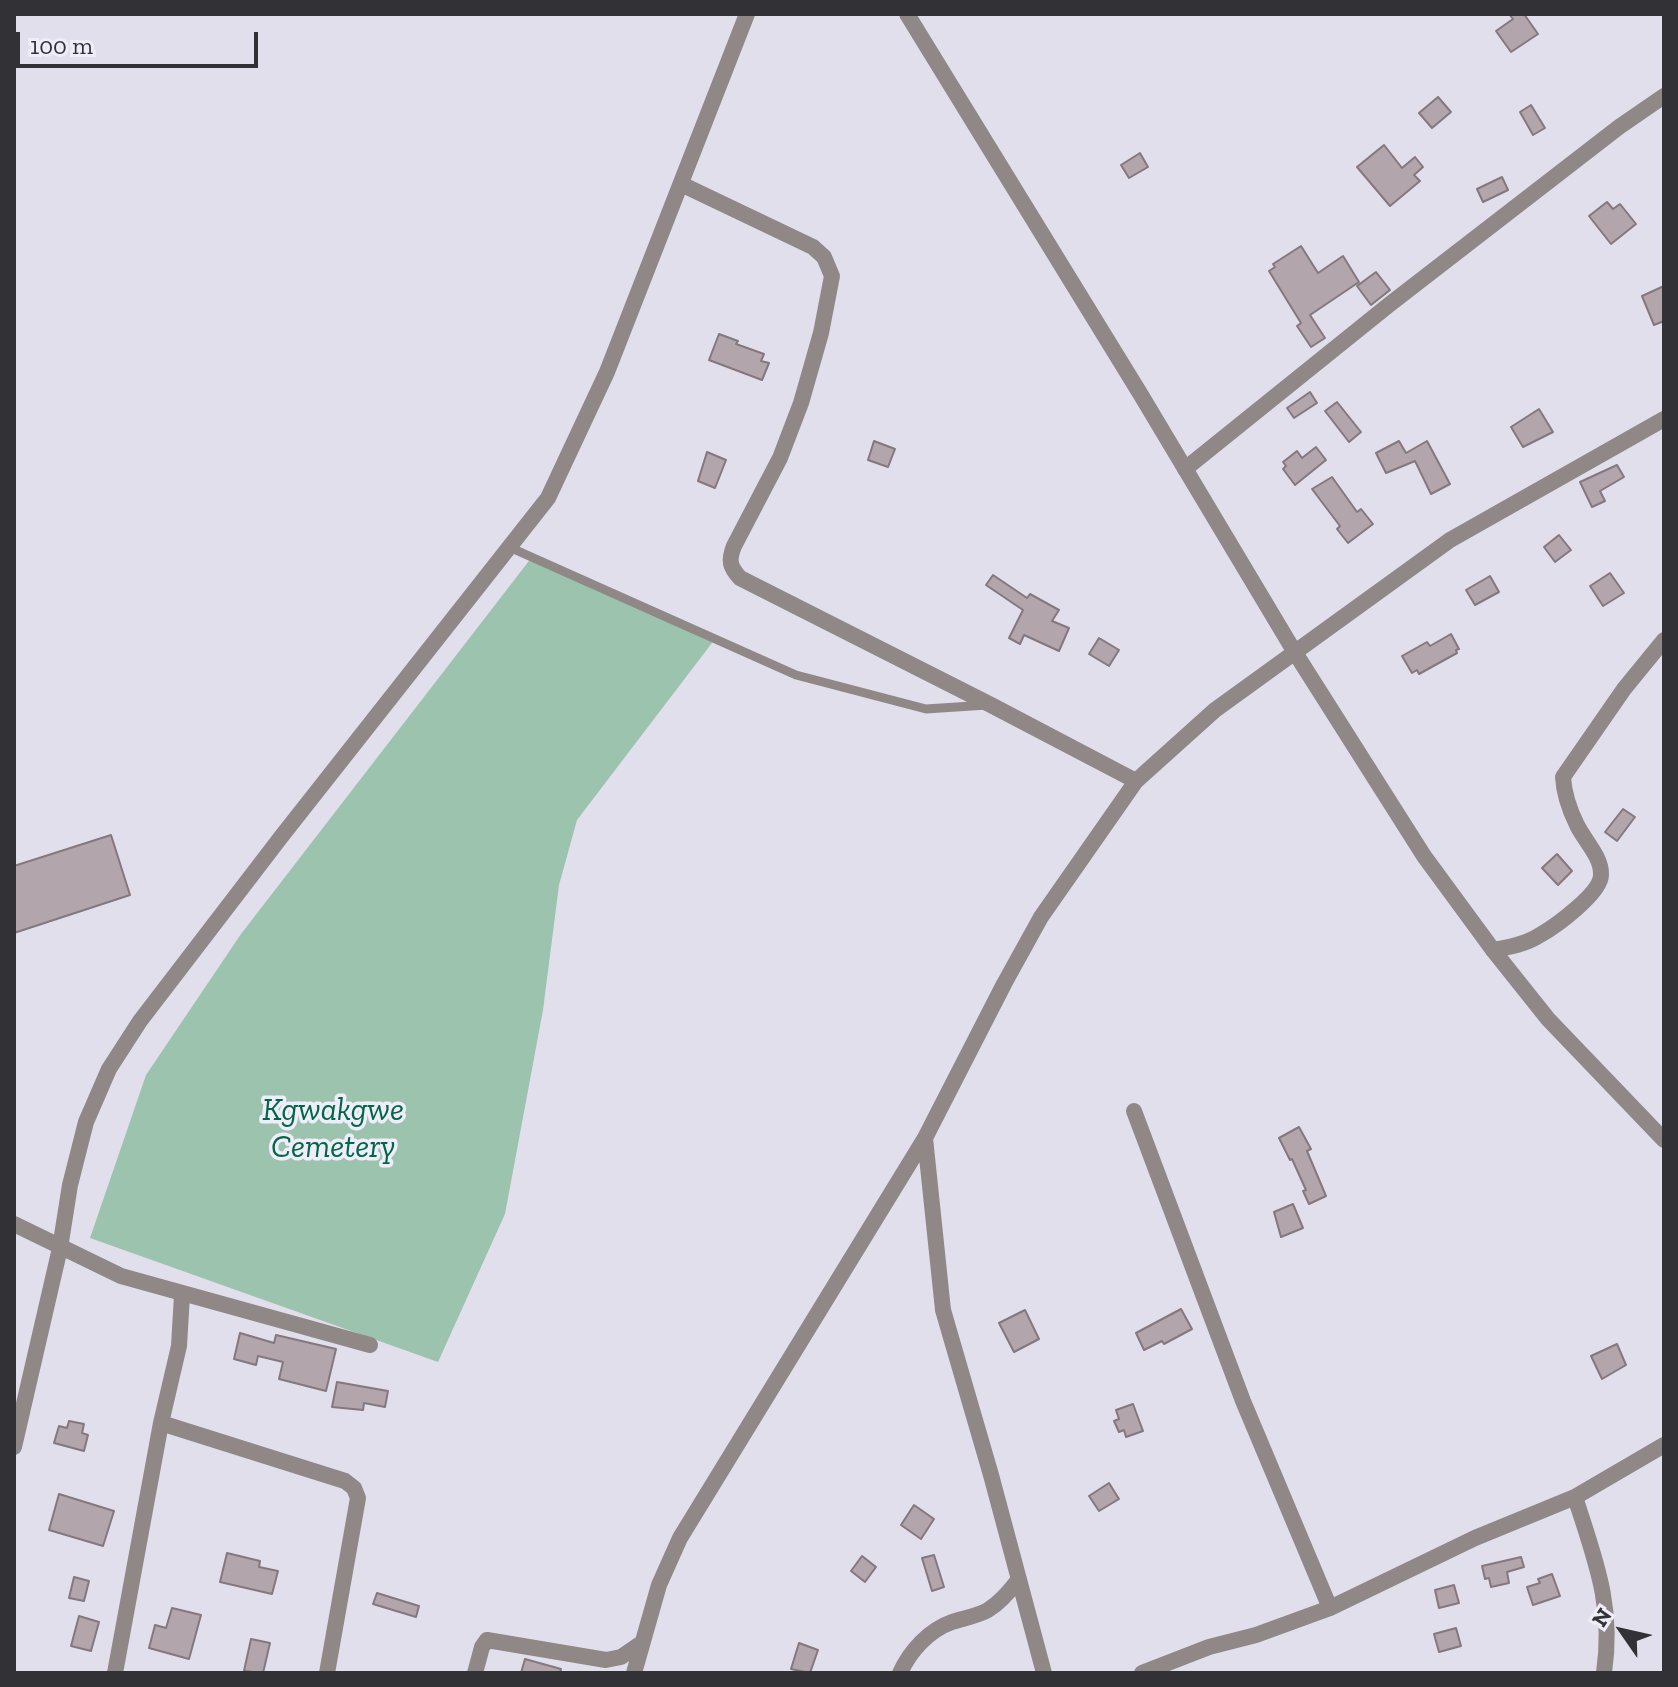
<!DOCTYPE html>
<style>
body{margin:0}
#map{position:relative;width:1678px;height:1687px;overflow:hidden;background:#e1dfec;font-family:"Zilla Slab",serif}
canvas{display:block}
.frame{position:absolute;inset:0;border:16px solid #323136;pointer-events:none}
.north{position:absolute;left:1582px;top:1591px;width:80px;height:80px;-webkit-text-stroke:6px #eeedf9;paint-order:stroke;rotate:304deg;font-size:22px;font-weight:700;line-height:32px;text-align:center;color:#323136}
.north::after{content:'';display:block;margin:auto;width:28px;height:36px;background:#323136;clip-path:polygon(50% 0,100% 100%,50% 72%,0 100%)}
.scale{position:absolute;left:16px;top:32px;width:242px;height:36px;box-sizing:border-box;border:4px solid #323136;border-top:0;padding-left:10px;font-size:24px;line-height:28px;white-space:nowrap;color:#323136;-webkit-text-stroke:6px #eeedf9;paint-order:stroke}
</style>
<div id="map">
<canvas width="1678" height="1687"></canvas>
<div class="frame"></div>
<div class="north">N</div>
<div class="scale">100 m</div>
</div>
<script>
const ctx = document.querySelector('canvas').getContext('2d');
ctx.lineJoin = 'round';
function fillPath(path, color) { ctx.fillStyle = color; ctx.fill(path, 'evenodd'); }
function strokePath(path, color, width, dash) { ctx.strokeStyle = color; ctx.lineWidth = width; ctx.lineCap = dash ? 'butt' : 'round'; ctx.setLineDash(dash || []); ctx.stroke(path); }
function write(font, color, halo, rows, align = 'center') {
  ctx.font = font + ' "Zilla Slab",serif'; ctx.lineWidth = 7; ctx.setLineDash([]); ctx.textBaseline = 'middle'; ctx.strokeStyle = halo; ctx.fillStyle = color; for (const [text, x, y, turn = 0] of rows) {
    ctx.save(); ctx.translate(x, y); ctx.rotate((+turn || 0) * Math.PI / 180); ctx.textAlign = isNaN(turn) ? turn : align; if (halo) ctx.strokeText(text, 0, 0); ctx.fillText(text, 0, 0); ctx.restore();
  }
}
fillPath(new Path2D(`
 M 532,557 L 715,639 L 577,820 L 559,885 L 543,1010 L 505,1214 L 438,1362 L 90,1238 L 146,1075 L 241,934 Z`), '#9cc3ae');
const building = new Path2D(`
 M 1509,14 L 1524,14 L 1538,34 L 1511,52 L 1496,31 L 1513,19 Z
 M 1438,97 L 1451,112 L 1432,128 L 1419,113 Z
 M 1531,105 L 1545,128 L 1533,135 L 1520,112 Z
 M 1384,145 L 1402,168 L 1415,157 L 1423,167 L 1414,175 L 1420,181 L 1390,206 L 1357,167 Z
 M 1140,153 L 1148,167 L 1129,178 L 1121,165 Z
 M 1502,177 L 1508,190 L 1483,202 L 1477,189 Z
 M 1607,202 L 1613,209 L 1620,204 L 1636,224 L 1611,244 L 1589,216 Z
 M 1301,246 L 1318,273 L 1343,256 L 1359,282 L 1310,315 L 1325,338 L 1311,347 L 1297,326 L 1301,323 L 1269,271 L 1275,267 L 1273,264 Z
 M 1376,272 L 1390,290 L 1371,305 L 1357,286 Z
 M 1664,286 L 1664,321 L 1654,325 L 1642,296 Z
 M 719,334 L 738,341 L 736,344 L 764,354 L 761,361 L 769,363 L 762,380 L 709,360 Z
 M 1310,392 L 1317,403 L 1294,418 L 1287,408 Z
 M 1337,402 L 1361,432 L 1349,442 L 1325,411 Z
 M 1539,409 L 1553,432 L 1523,447 L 1511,427 Z
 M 874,441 L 895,449 L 888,467 L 868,460 Z
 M 1399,441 L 1406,453 L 1427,441 L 1450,484 L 1431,494 L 1415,461 L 1386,473 L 1376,453 Z
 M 1316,447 L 1326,460 L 1295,485 L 1283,469 L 1286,466 L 1283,462 L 1297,451 L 1302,458 Z
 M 707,452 L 726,460 L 715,488 L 698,481 Z
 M 1617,465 L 1624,477 L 1600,491 L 1605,501 L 1592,507 L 1580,482 Z
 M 1332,477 L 1357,512 L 1361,509 L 1373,524 L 1348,543 L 1337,529 L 1340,526 L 1312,489 Z
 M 1559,535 L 1571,550 L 1555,562 L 1544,547 Z
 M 1610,573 L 1624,593 L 1603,606 L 1590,586 Z
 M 993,575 L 1027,598 L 1030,594 L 1059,610 L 1052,621 L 1069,628 L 1059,651 L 1024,635 L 1020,644 L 1009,638 L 1023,610 L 986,585 Z
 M 1490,576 L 1499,592 L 1475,605 L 1466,590 Z
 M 1451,634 L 1459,649 L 1456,650 L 1457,653 L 1419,674 L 1417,670 L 1412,673 L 1402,656 L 1427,642 L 1430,646 Z
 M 1099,638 L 1119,650 L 1109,666 L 1089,654 Z
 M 1623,809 L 1635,817 L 1617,841 L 1605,832 Z
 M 111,835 L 130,895 L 14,933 L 14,866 Z
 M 1557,854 L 1572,871 L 1558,885 L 1542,868 Z
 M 1299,1127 L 1311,1149 L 1307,1151 L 1326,1196 L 1309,1204 L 1303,1191 L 1306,1190 L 1292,1159 L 1290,1160 L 1279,1138 Z
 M 1293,1204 L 1303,1228 L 1281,1237 L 1274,1212 Z
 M 1181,1309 L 1192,1329 L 1164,1344 L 1162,1341 L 1144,1350 L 1136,1333 Z
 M 1025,1310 L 1039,1339 L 1014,1352 L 999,1323 Z
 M 240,1333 L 274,1343 L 276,1335 L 336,1349 L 326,1391 L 279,1379 L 283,1362 L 258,1356 L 256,1365 L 234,1359 Z
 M 1617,1344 L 1626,1365 L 1602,1379 L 1591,1356 Z
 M 337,1382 L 388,1391 L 385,1407 L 364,1403 L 363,1410 L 332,1407 Z
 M 1133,1404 L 1143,1431 L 1126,1437 L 1124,1430 L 1119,1432 L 1114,1421 L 1119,1419 L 1116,1410 Z
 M 69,1421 L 84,1424 L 82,1433 L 88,1435 L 84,1451 L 54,1443 L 59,1426 L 67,1428 Z
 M 1109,1483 L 1119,1499 L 1099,1511 L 1089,1496 Z
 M 59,1494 L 114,1511 L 103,1546 L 49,1530 Z
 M 914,1505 L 934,1519 L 921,1539 L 901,1525 Z
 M 227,1553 L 260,1561 L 259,1567 L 278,1571 L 272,1594 L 220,1582 Z
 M 934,1555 L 944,1587 L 932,1591 L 922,1558 Z
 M 862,1556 L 876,1567 L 865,1582 L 851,1571 Z
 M 1521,1557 L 1524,1567 L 1507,1572 L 1509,1583 L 1491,1587 L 1489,1578 L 1485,1579 L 1482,1566 Z
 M 1552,1574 L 1560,1596 L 1533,1605 L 1527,1587 L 1540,1583 L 1538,1579 Z
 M 74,1577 L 89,1581 L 84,1601 L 69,1598 Z
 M 1454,1585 L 1459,1603 L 1439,1608 L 1435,1590 Z
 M 377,1593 L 419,1606 L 416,1617 L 373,1604 Z
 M 172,1608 L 201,1615 L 189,1659 L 149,1648 L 155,1625 L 166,1628 Z
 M 79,1616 L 99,1622 L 91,1651 L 71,1646 Z
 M 1456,1628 L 1461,1646 L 1439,1652 L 1434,1634 Z
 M 251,1639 L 270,1643 L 263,1673 L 244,1671 Z
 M 799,1643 L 818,1650 L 810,1673 L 791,1669 Z
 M 525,1659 L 561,1669 L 560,1673 L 521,1673 Z`);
fillPath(building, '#b2a6ac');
strokePath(building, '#84787e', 2);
strokePath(new Path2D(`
 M 509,547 L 796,675 L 926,709 L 987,705`), '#8f8887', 9);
strokePath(new Path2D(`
 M 681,184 L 813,247 L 824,257 L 832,276 L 821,333 L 801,403 L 780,458 L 734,546 C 728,561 730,567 740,578 L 991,705 L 1136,781 L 1215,710 L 1450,540 L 1664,419
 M 1185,469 L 1390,304 L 1619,127 L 1664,96
 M 1493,950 C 1510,947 1526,944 1540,935 C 1556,926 1601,893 1601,875 C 1602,857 1584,840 1577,825 C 1569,809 1564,794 1563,777 L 1624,689 L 1664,640
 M 1134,1111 L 1243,1401 L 1330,1608
 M 925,1138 L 943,1310 L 991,1475 L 1044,1673
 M 14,1224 L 121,1276 L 370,1345
 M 161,1423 L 345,1481 L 354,1488 L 358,1498 L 327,1673
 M 14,1447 L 60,1248 L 70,1185 L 86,1122 L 109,1069 L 140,1021 L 281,837 L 548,498 L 607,372 L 747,14
 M 1575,1497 C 1595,1560 1614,1605 1604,1673
 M 115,1673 L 161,1423 L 179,1346 L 182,1295
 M 475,1673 L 482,1647 L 487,1640 L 606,1660 L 621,1657 L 643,1642
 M 634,1673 L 659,1585 L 680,1538 L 925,1138 L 1004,984 L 1041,917 L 1136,781
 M 900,1673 C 910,1651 929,1630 952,1622 C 964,1618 978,1616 988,1610 C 1001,1602 1010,1591 1019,1579
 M 1142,1673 L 1209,1647 L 1256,1635 L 1330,1608 L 1475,1538 L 1575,1497 L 1664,1445`), '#8f8887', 16);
strokePath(new Path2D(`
 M 907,14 L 1141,395 L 1294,651 L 1424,856 L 1493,950 L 1548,1019 L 1664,1140`), '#8f8887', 16);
write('italic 32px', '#036746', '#eeedf9', [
 ["Kgwakgwe",333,1111],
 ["Cemetery",333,1148]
]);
</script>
